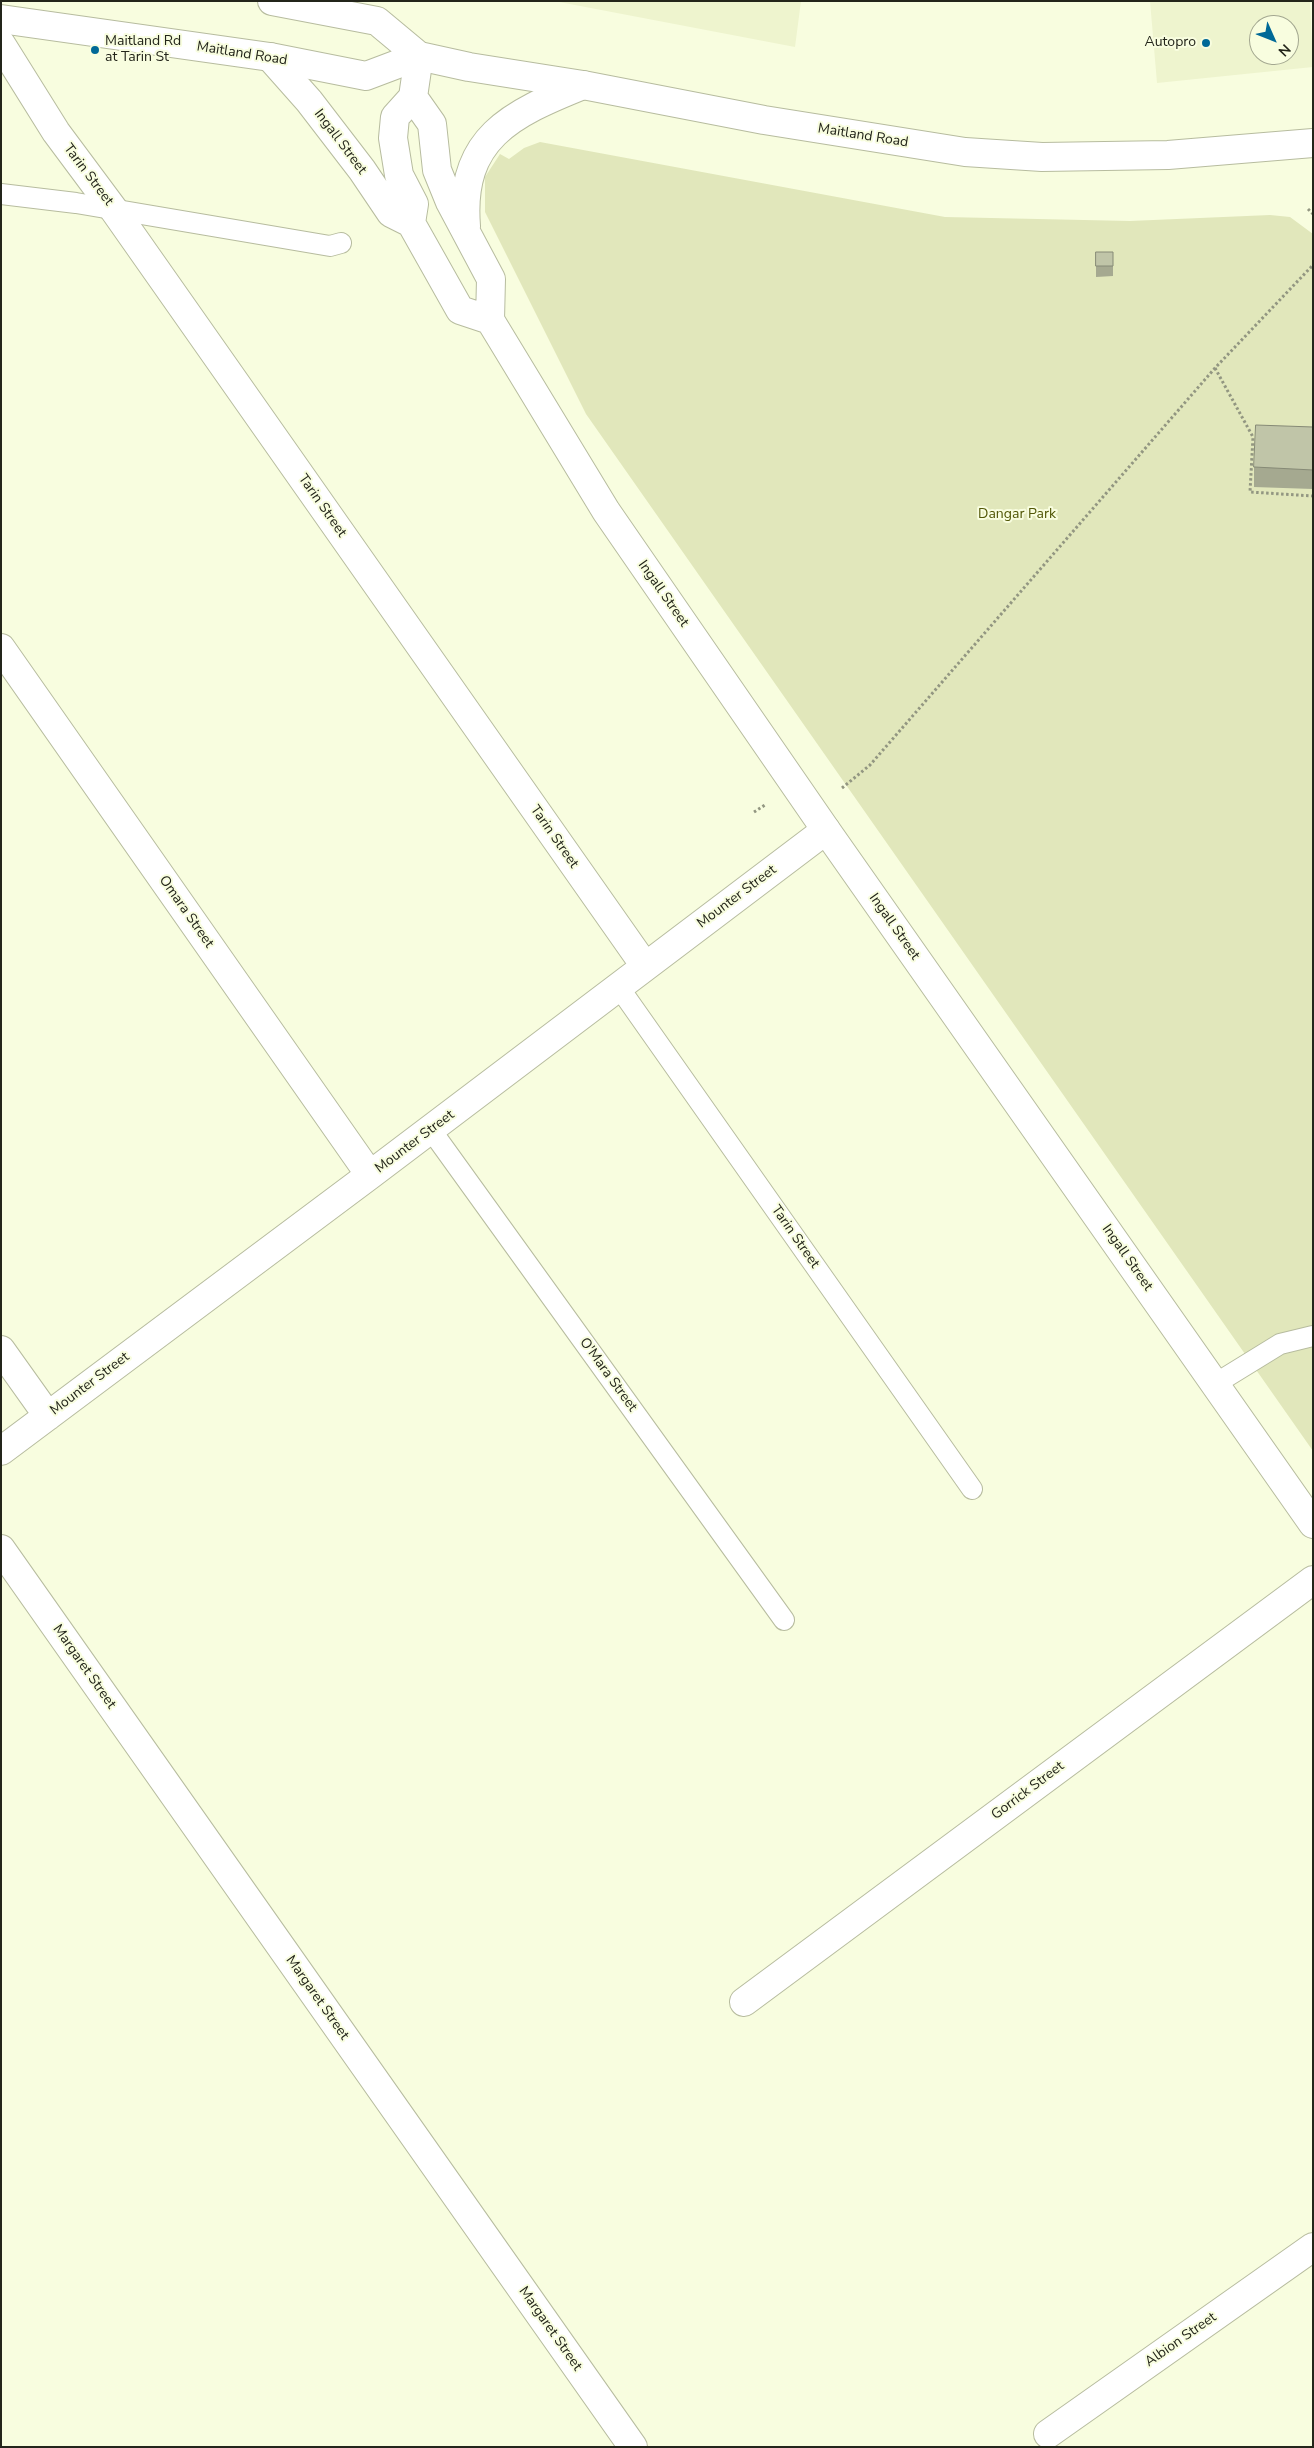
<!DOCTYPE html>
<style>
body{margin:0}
#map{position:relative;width:1314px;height:2448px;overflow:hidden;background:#f8fddf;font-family:"Nunito Sans",sans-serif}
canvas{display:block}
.frame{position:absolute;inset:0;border:2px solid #23251a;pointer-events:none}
.north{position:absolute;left:1249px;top:15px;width:50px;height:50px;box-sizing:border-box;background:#f8fddf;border:1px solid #a3a790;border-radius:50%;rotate:134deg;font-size:14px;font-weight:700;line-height:20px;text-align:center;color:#23251a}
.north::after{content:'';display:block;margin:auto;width:18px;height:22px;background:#006997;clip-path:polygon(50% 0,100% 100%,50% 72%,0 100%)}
</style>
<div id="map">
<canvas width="1314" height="2448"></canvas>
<div class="frame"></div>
<div class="north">N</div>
</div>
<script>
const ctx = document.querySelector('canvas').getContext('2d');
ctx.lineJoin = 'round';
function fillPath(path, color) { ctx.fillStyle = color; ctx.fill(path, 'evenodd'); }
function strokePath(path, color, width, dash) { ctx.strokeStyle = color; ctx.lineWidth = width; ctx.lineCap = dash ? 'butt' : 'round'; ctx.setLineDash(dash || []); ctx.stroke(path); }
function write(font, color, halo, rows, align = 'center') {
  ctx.font = font + ' "Nunito Sans",sans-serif'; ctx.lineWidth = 4; ctx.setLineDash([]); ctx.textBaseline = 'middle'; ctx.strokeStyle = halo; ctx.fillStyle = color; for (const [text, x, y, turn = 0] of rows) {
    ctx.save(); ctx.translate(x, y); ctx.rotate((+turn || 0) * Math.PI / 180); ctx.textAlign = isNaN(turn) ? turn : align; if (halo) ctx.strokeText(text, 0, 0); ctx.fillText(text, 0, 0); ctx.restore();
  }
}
fillPath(new Path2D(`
 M 554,1 L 801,1 L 795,47 Z
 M 1150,1 L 1310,1 L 1313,67 L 1157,83 ZM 1259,25 L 1289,25 L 1289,55 L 1259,55 Z`), '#eef4ce');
fillPath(new Path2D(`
 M 540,142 L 945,217 L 1130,221 L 1270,215 L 1290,217 L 1313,234 L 1313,1451 L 586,414 L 485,212 L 485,177 L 500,154 L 509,159 L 524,148 Z`), '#e1e7bb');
const service = new Path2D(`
 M 1,194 L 76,203 L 330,246 L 341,243
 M 618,986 L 972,1489
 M 431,1130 L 784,1620
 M 1215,1384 L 1280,1344 L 1313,1336`);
const minor = new Path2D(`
 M 1,44 L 56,132 L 114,210 L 645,966
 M 1,648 L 370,1175
 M 1,1350 L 48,1416
 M 1,1451 L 370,1175 L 826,830
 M 1,1549 L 633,2447
 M 744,2002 L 1313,1580
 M 1048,2434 L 1313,2247`);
const secondary = new Path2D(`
 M 270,57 L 309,101 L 362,170 L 391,213 L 411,223 L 460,310 L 490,320
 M 413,97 L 432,124 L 437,170 L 450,202 L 491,279 L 490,320 L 606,511 L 826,830 L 1313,1524
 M 411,223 L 414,204 L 399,175 L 393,138 L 395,117 L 413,97 L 419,56
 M 466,226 C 459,138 511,114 583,85`);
const primary = new Path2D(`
 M 272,1 L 377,21 L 419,56 L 469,67 L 583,85 L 764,120 L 965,152 L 1042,157 L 1168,155 L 1313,143
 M 1,19 L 270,57 L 366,76 L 419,56`);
strokePath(service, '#b7bc9f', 22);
strokePath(minor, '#b7bc9f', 30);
strokePath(secondary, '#b7bc9f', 30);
strokePath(primary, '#b7bc9f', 30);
strokePath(new Path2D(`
 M 1308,209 L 1313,214
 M 1215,368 L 1253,437 L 1250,492 L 1313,496
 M 842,788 L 870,765 L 1215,368 L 1313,265
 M 754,812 L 765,805`), '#929681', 3, [2.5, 2.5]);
strokePath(service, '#fff', 20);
strokePath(minor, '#fff', 28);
strokePath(secondary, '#fff', 28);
strokePath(primary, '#fff', 28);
fillPath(new Path2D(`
 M 1096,252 L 1113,252 L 1113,276 L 1096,277 Z
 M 1313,427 L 1313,489 L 1254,487 L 1254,467 Z`), '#a5a990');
const building = new Path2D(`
 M 1096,252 L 1113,252 L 1113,266 L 1096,266 Z
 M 1256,425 L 1313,427 L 1313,470 L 1254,467 Z`);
fillPath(building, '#c0c5a8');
strokePath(building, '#868a76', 1);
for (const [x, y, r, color] of [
 [1206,43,5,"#006997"],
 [95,50,5,"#006997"]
]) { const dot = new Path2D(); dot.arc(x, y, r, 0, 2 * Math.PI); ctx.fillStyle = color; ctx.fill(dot); strokePath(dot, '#f8fddf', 2); }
write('14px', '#23251a', '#f8fddf', [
 ["Maitland Rd",105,42],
 ["at Tarin St",105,58],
 ["Autopro",1196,43,"right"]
], 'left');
write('14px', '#23251a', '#f8fddf', [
 ["Maitland Road",242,54,9],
 ["Maitland Road",863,136,9],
 ["Ingall Street",340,142,53],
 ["Tarin Street",88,175,53],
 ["Tarin Street",322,506,55],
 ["Ingall Street",663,594,55],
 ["Tarin Street",554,837,55],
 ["Mounter Street",737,897,-37],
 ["Omara Street",186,912,55],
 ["Ingall Street",894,927,55],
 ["Mounter Street",415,1142,-37],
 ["Tarin Street",795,1237,55],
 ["Ingall Street",1127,1258,55],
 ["O'Mara Street",608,1375,54],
 ["Mounter Street",90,1384,-37],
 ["Margaret Street",84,1667,55],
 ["Gorrick Street",1028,1791,-37],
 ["Margaret Street",317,1998,55],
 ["Margaret Street",550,2329,55],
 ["Albion Street",1181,2340,-35]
]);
write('14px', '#515707', '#f8fddf', [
 ["Dangar Park",1017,515]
]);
</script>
